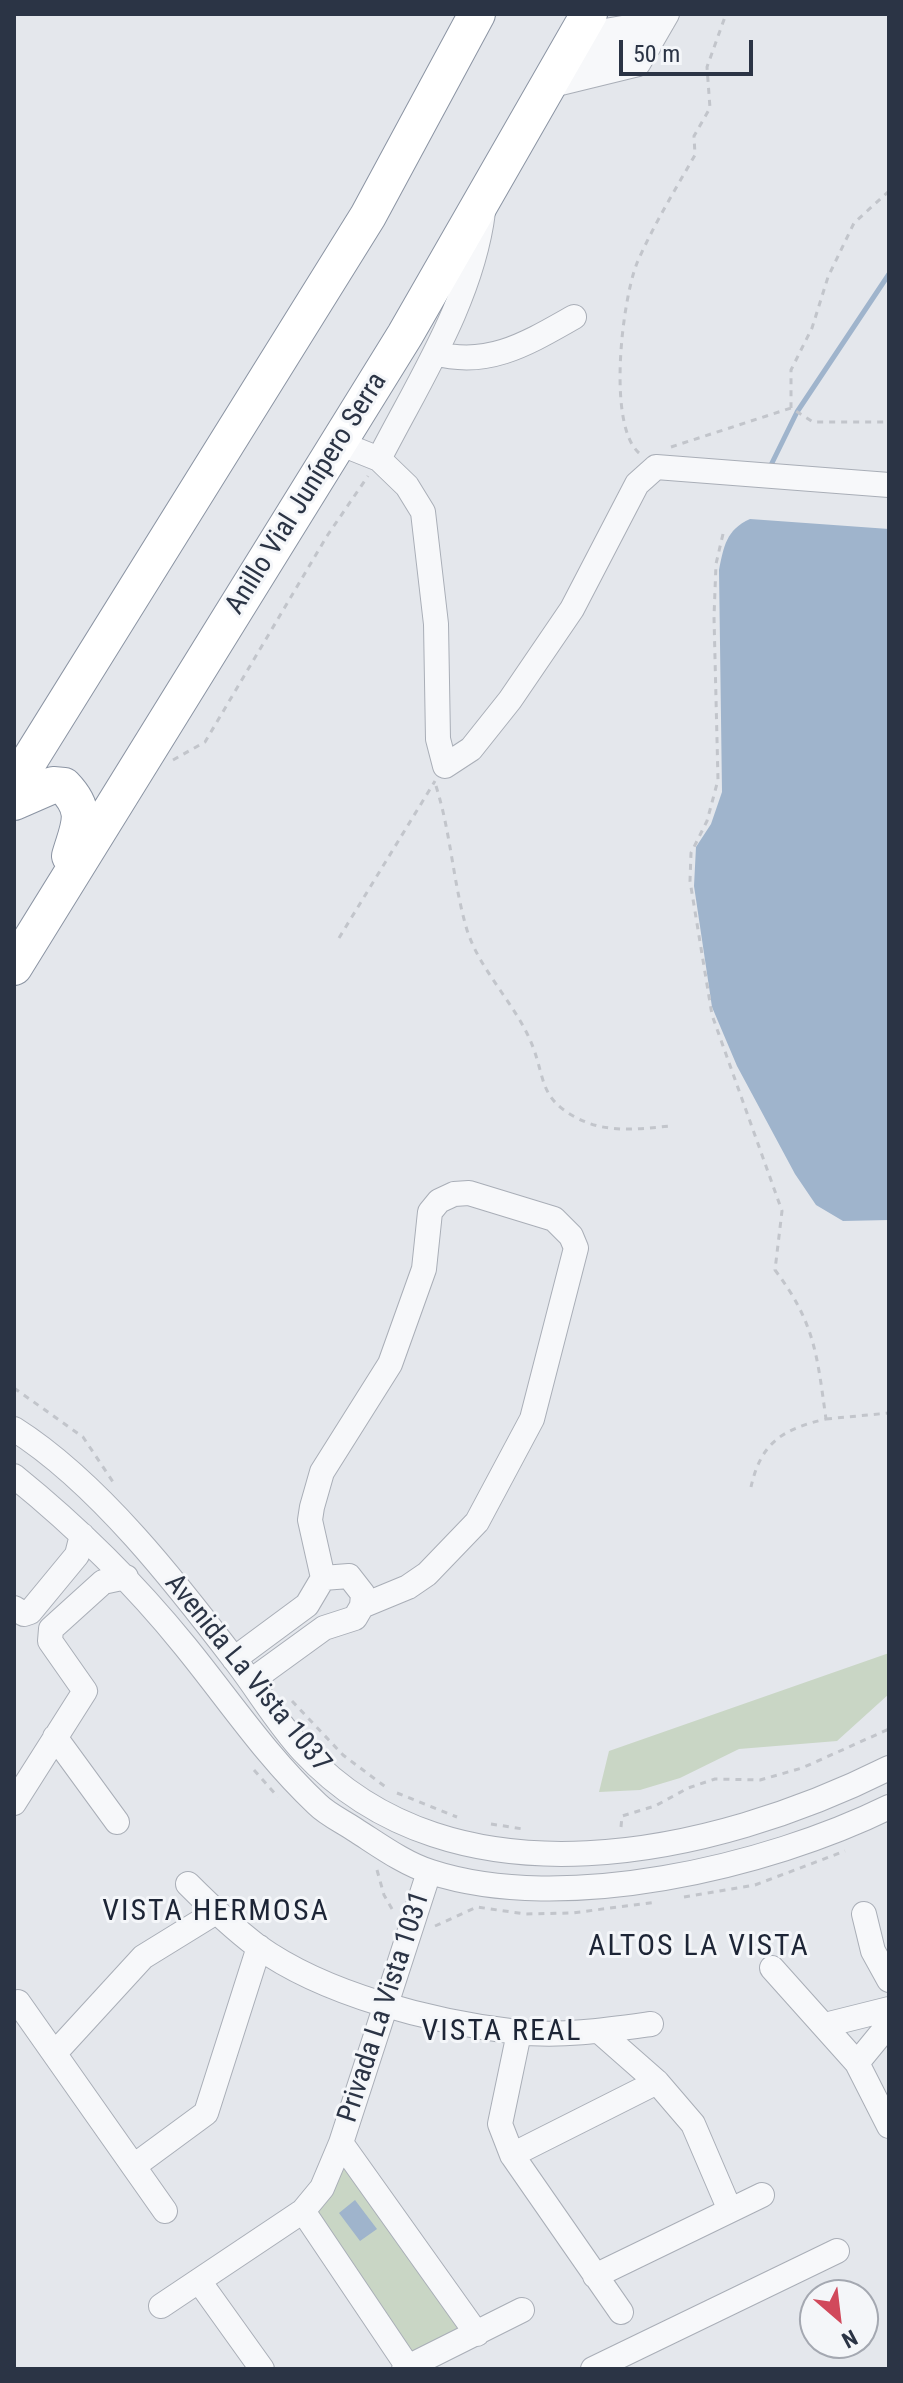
<!DOCTYPE html>
<meta charset="utf-8">
<style>
body{margin:0}
#map{position:relative;width:903px;height:2383px;overflow:hidden;background:#e4e7ec;font-family:"Roboto Condensed",sans-serif}
canvas{display:block}
.frame{position:absolute;inset:0;border:16px solid #2b3445;pointer-events:none}
.north{position:absolute;left:799px;top:2279px;width:80px;height:80px;box-sizing:border-box;background:#f4f6f9;border:2px solid #a4a8b1;border-radius:50%;rotate:152deg;font-size:22px;font-weight:700;line-height:32px;text-align:center;color:#2b3445}
.north::after{content:'';display:block;margin:auto;width:28px;height:36px;background:#d1495b;clip-path:polygon(50% 0,100% 100%,50% 72%,0 100%)}
.scale{position:absolute;left:619px;top:40px;width:134px;height:36px;box-sizing:border-box;border:4px solid #2b3445;border-top:0;padding-left:10px;font-size:24px;line-height:28px;white-space:nowrap;color:#2b3445;-webkit-text-stroke:6px #f4f6f9;paint-order:stroke}
</style>
<div id="map">
<canvas width="903" height="2383"></canvas>
<div class="frame"></div>
<div class="north">N</div>
<div class="scale">50 m</div>
</div>
<script>
const ctx = document.querySelector('canvas').getContext('2d');
ctx.lineJoin = 'round';
function fillPath(path, color) { ctx.fillStyle = color; ctx.fill(path, 'evenodd'); }
function strokePath(path, color, width, dash) { ctx.strokeStyle = color; ctx.lineWidth = width; ctx.lineCap = dash ? 'butt' : 'round'; ctx.setLineDash(dash || []); ctx.stroke(path); }
function write(font, color, halo, rows, align = 'center') {
  ctx.font = font + ' "Roboto Condensed",sans-serif'; ctx.lineWidth = 6; ctx.setLineDash([]); ctx.textBaseline = 'middle'; ctx.strokeStyle = halo; ctx.fillStyle = color; for (const [text, x, y, turn = 0] of rows) {
    ctx.save(); ctx.translate(x, y); ctx.rotate((+turn || 0) * Math.PI / 180); ctx.textAlign = isNaN(turn) ? turn : align; if (halo) ctx.strokeText(text, 0, 0); ctx.fillText(text, 0, 0); ctx.restore();
  }
}
fillPath(new Path2D(`
 M 889,1653 L 889,1694 L 837,1741 L 739,1749 L 680,1778 L 640,1790 L 599,1792 L 609,1751 Z
 M 341,2143 L 477,2334 L 408,2367 L 303,2211 Z`), '#c9d6c5');
fillPath(new Path2D(`
 M 750,519 L 889,529 L 889,1220 L 843,1221 L 816,1205 L 795,1174 L 737,1066 L 712,1007 L 694,886 L 696,847 L 711,824 L 722,792 L 719,570 C 724,546 726,530 750,519 Z
 M 355,2200 L 377,2229 L 360,2241 L 339,2213 Z`), '#9fb4cc');
strokePath(new Path2D(`
 M 770,467 L 797,412 L 889,274`), '#9fb4cc', 5);
const minor = new Path2D(`
 M 576,36 L 663,21
 M 564,58 L 649,46
 M 548,86 L 638,64 L 667,14
 M 435,353 C 488,368 528,343 574,317
 M 339,443 L 379,459 L 407,486 L 423,512 L 436,624 L 438,739 L 445,766 L 471,749 L 510,700 L 572,609 L 637,484 L 656,467 L 889,485
 M 379,459 C 419,381 472,300 483,212
 M 14,1429 C 98,1482 178,1585 238,1664 C 260,1693 279,1725 303,1751 C 454,1914 715,1855 889,1768
 M 14,1476 C 77,1527 134,1583 185,1646 C 229,1700 266,1756 317,1804 C 328,1815 344,1822 357,1831 C 379,1845 405,1864 431,1872 C 563,1915 767,1867 889,1807
 M 323,1578 L 310,1520 L 312,1507 L 322,1472 L 390,1364 L 424,1269 L 430,1212 L 439,1201 L 454,1194 L 469,1193 L 554,1219 L 571,1236 L 576,1248 L 532,1419 L 477,1522 L 427,1574 L 408,1587 L 362,1606
 M 14,1608 L 24,1614 L 30,1612 L 77,1555 L 82,1535
 M 234,1659 L 307,1605 L 323,1578 L 349,1576 L 363,1594 L 362,1606 L 355,1618 L 324,1628 L 251,1681
 M 55,1737 L 117,1822
 M 14,1803 L 85,1691 L 50,1641 L 51,1629 L 103,1582 L 126,1577
 M 188,1884 C 210,1906 232,1927 257,1946 C 325,1995 433,2022 517,2032 C 561,2037 608,2030 651,2024
 M 864,1914 L 873,1951 L 889,1980
 M 772,1968 L 857,2063 L 889,2126
 M 18,2002 L 165,2211
 M 825,2025 L 889,2009
 M 599,2031 L 657,2082 L 693,2124 L 729,2208
 M 519,2033 L 500,2124 L 512,2155 L 621,2312
 M 55,2053 L 143,1957 L 216,1912
 M 857,2063 L 889,2024
 M 341,2143 L 477,2334
 M 512,2155 L 657,2082
 M 134,2166 L 206,2113 L 259,1947
 M 303,2211 L 408,2367
 M 595,2276 L 762,2195
 M 199,2281 L 262,2369
 M 161,2306 L 303,2211 L 322,2188 L 341,2143 L 429,1872
 M 404,2369 L 522,2310
 M 593,2369 L 837,2251`);
const highway = new Path2D(`
 M 14,785 L 368,216 L 477,14
 M 14,802 L 53,785 L 64,786 C 89,812 79,825 70,856
 M 14,967 L 405,335 L 589,14`);
strokePath(minor, '#a9aeb7', 26);
strokePath(highway, '#8b94a3', 38);
strokePath(new Path2D(`
 M 889,191 L 854,223 L 828,277 L 812,328 L 791,370 L 791,408 L 813,422 L 889,422
 M 671,447 L 791,408
 M 639,453 C 607,425 622,301 637,263 C 653,226 675,190 695,155 L 694,136 L 710,108 L 707,67 L 726,14
 M 723,534 L 716,564 L 714,617 L 718,780 L 707,821 L 691,853 L 690,881 L 712,1015 L 782,1211 L 775,1270 C 815,1323 817,1355 826,1419 C 783,1429 761,1442 751,1487
 M 173,760 L 205,742 L 327,536 L 368,476
 M 436,786 C 451,833 453,883 467,930 C 481,973 517,1005 533,1047 C 545,1079 540,1098 575,1117 C 606,1134 637,1129 671,1126
 M 339,938 L 435,781
 M 14,1388 L 83,1437 L 113,1482
 M 826,1419 L 889,1413
 M 292,1701 L 343,1755 L 387,1788
 M 254,1770 L 278,1797
 M 397,1793 L 457,1817
 M 491,1824 L 523,1829
 M 621,1827 L 622,1816 L 655,1806 L 688,1788 L 715,1779 L 760,1780 L 802,1768 L 889,1729
 M 377,1870 L 384,1895 L 395,1914
 M 684,1897 L 755,1885 L 845,1851
 M 435,1926 L 477,1907 L 525,1914 L 572,1913 L 657,1902`), '#c2c5cb', 3, [6, 6]);
strokePath(minor, '#f7f8fa', 24);
strokePath(highway, '#fff', 36);
write('28px', '#2b3445', '#f4f6f9', [
 ["Anillo Vial Junípero Serra",307,494,-58],
 ["Avenida La Vista 1037",247,1674,51],
 ["Privada La Vista 1031",385,2007,-72]
]);
ctx.letterSpacing = '2px';
write('30px', '#1d2536', '#f4f6f9', [
 ["VISTA HERMOSA",216,1912],
 ["ALTOS LA VISTA",699,1947],
 ["VISTA REAL",502,2032]
]);
ctx.letterSpacing = '0px';
</script>
